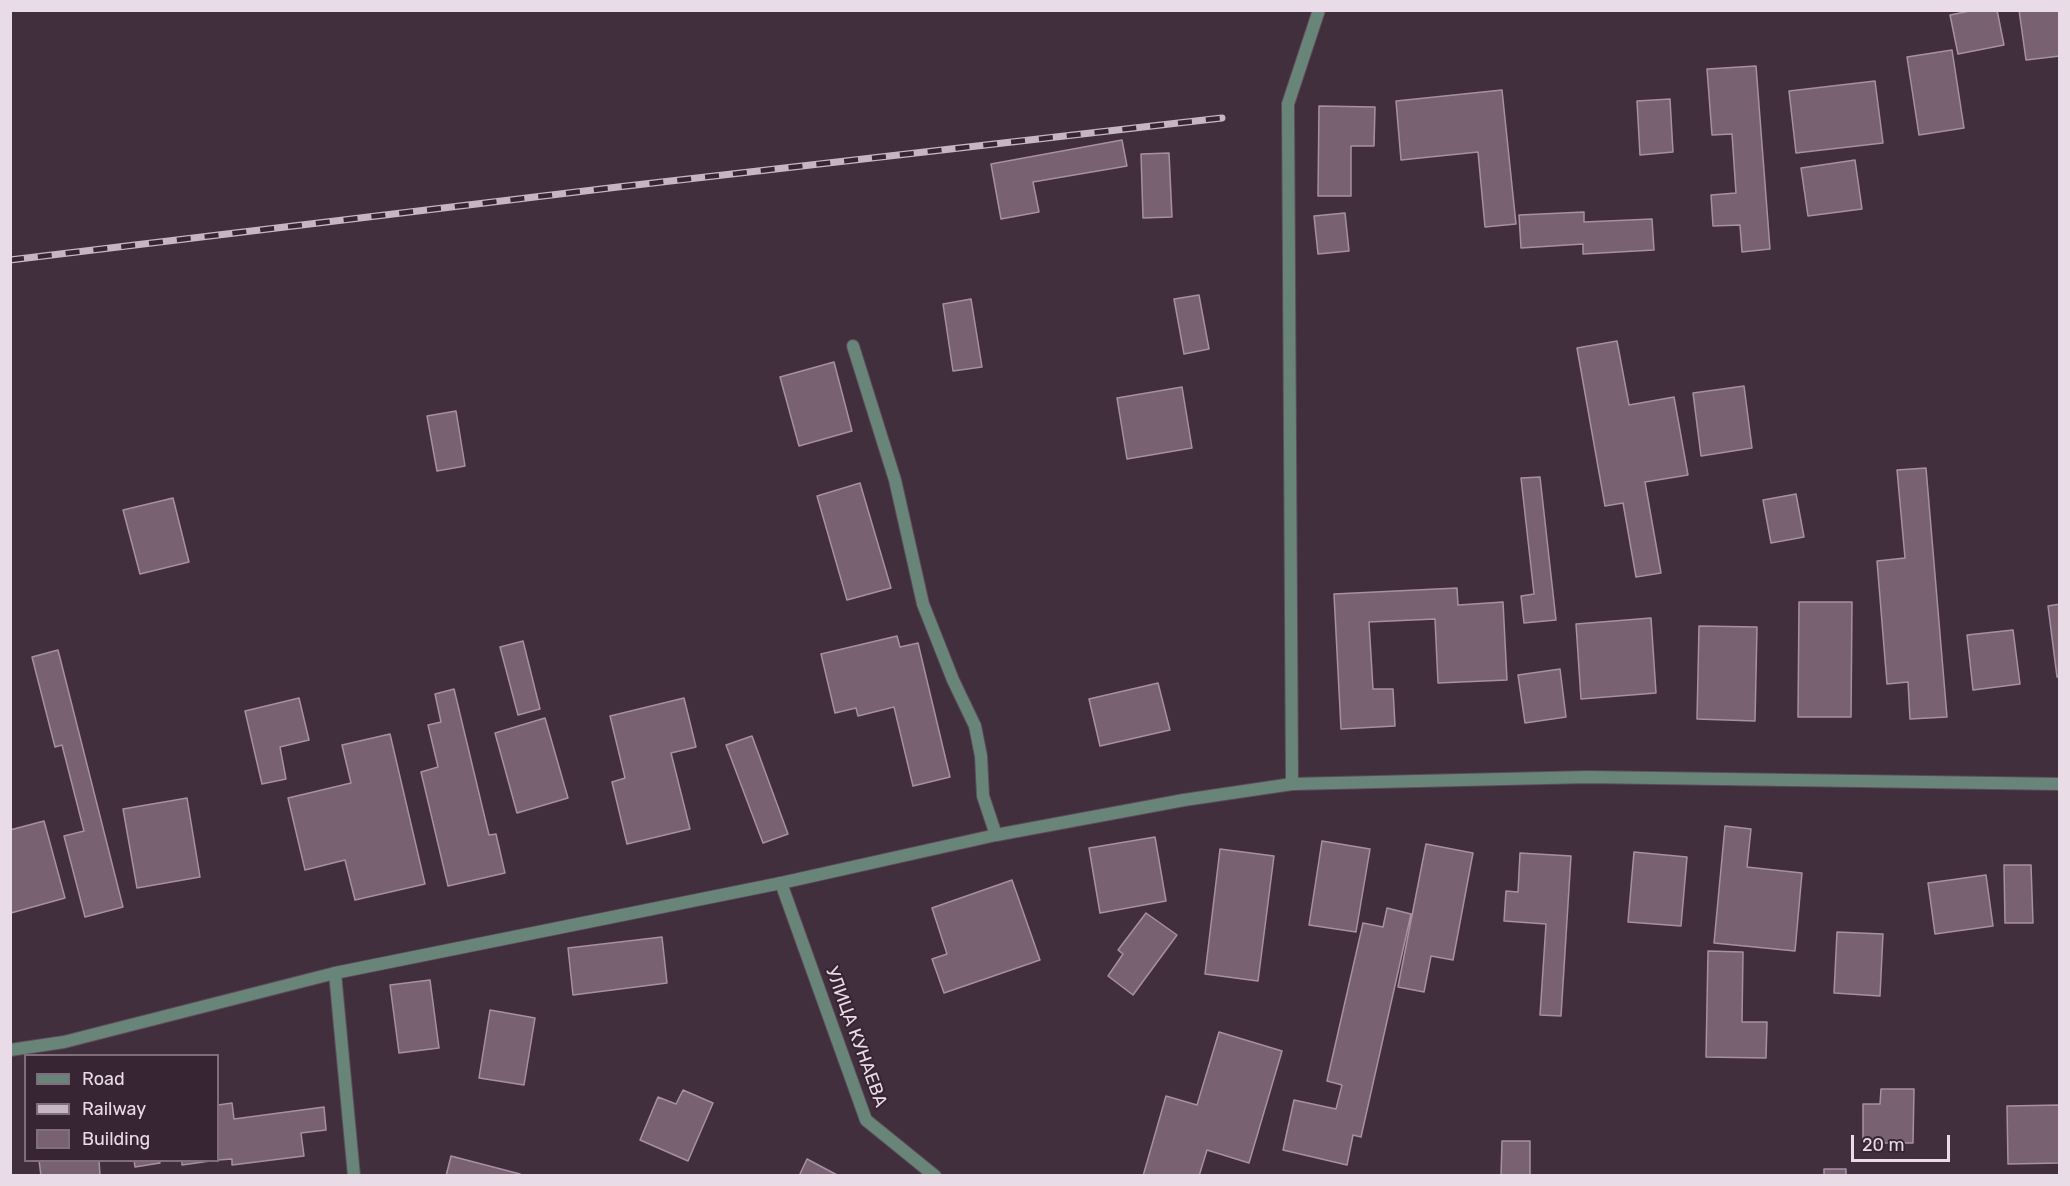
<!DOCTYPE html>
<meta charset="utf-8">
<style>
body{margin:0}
#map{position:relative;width:2070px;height:1186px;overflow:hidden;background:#422f3e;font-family:Rubik,sans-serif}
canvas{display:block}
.frame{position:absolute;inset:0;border:12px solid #e9dce6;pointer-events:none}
.legend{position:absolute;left:24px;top:1054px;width:195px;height:108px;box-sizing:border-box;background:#382533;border:2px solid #7f6e7b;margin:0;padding:8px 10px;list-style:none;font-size:18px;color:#e9dce6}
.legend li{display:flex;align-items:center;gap:12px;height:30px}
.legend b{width:30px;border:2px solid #7f6e7b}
.scale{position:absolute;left:1851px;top:1135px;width:99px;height:27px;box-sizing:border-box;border:3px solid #e9dce6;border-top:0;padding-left:8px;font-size:18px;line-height:21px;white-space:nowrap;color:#e9dce6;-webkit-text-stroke:4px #382533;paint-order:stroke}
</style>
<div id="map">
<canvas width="2070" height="1186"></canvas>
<div class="frame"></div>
<ul class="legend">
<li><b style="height:8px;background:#698579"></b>Road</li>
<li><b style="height:8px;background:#c5b6c2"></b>Railway</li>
<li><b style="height:16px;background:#786272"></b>Building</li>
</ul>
<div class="scale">20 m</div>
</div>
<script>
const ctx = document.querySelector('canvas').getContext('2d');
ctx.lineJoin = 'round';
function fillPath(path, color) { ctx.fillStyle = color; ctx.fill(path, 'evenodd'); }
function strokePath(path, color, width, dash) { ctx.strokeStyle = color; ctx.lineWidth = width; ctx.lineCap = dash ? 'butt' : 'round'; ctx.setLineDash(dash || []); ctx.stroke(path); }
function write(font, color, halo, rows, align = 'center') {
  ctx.font = font + ' Rubik,sans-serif'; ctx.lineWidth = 4.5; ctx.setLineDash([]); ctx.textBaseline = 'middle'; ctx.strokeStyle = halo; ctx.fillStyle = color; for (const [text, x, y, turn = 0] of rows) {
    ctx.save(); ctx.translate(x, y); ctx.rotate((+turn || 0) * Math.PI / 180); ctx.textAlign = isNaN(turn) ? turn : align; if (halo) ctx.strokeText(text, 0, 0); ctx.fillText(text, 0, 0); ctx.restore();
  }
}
const building = new Path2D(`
 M 1975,10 L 1997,10 L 2004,45 L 1958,54 L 1950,15 Z
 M 2019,10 L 2060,10 L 2060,56 L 2026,60 Z
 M 1952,50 L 1964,128 L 1919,135 L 1907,57 Z
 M 1756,66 L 1770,249 L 1742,252 L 1740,225 L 1713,226 L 1711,195 L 1736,193 L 1732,134 L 1712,135 L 1707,69 Z
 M 1875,81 L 1883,143 L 1796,153 L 1789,91 Z
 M 1502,90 L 1516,224 L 1485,227 L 1478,152 L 1401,160 L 1396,101 Z
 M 1670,99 L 1673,152 L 1640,155 L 1637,101 Z
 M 1319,106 L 1375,107 L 1374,146 L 1351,146 L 1351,196 L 1318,196 Z
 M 1122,140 L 1127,166 L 1033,182 L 1039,212 L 1001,219 L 991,164 Z
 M 1169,153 L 1172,217 L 1143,218 L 1141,154 Z
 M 1855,160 L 1862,209 L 1808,216 L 1801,168 Z
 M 1584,212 L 1584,222 L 1652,219 L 1654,250 L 1583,254 L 1583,244 L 1521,248 L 1519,215 Z
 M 1345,213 L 1349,251 L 1318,254 L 1314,216 Z
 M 1199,295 L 1209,349 L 1184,354 L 1174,299 Z
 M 971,299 L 982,367 L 953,371 L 943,304 Z
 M 1617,341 L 1629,405 L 1674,397 L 1688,475 L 1645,482 L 1661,573 L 1636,577 L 1623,503 L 1605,506 L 1577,348 Z
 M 834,362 L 852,431 L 799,446 L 780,377 Z
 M 1744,386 L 1752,448 L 1701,456 L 1693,393 Z
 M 1182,387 L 1192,448 L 1127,459 L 1117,398 Z
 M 456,411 L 465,466 L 437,471 L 427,416 Z
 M 1926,468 L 1947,717 L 1910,719 L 1908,682 L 1887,684 L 1877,561 L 1905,558 L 1897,470 Z
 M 1540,477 L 1556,620 L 1524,623 L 1521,596 L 1534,594 L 1521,478 Z
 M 860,483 L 891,588 L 847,600 L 817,496 Z
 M 1796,494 L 1804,537 L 1771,543 L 1763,500 Z
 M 173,498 L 189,562 L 140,574 L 123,510 Z
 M 1457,588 L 1458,605 L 1503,602 L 1507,680 L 1438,683 L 1435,619 L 1369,622 L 1373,689 L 1393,689 L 1395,726 L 1341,729 L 1334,594 Z
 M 1799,602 L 1852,602 L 1851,717 L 1798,717 Z
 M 2060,604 L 2060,677 L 2057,677 L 2048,606 Z
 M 1651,618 L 1656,693 L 1581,699 L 1576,624 Z
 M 1699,626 L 1757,627 L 1755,721 L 1697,719 Z
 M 2013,630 L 2020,684 L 1973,690 L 1967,635 Z
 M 897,636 L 900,647 L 918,643 L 950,777 L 913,786 L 894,707 L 858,716 L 856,708 L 835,713 L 821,654 Z
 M 523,641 L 540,709 L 518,715 L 500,647 Z
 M 58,650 L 123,907 L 85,917 L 64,836 L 84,831 L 62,745 L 55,747 L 32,657 Z
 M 1560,669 L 1566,717 L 1525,723 L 1518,675 Z
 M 1158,683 L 1170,730 L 1100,746 L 1089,699 Z
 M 454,689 L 489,835 L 496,834 L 505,873 L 448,886 L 421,772 L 438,767 L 428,725 L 441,722 L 435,694 Z
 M 299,698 L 309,740 L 280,747 L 286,779 L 262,784 L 245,711 Z
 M 684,698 L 696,747 L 671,753 L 690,829 L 627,844 L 612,782 L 625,778 L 610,716 Z
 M 545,718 L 568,798 L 517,813 L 495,733 Z
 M 390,734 L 425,884 L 355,900 L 345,860 L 305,870 L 288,798 L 351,783 L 342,745 Z
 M 752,736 L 788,834 L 763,843 L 726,745 Z
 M 187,798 L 200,877 L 137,888 L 123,809 Z
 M 44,821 L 65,898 L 11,913 L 10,830 Z
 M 1725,826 L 1751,829 L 1747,867 L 1802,873 L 1795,951 L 1714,943 Z
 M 1155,837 L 1166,901 L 1100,913 L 1089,848 Z
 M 1322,841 L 1370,849 L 1356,932 L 1309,925 Z
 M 1426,844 L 1473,853 L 1453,960 L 1431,956 L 1424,992 L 1398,987 Z
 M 1220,849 L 1274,856 L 1258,981 L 1205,974 Z
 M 1634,852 L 1687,857 L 1681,926 L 1628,922 Z
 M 1520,853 L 1571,856 L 1561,1016 L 1540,1015 L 1546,924 L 1504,921 L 1506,891 L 1518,892 Z
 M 2004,865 L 2031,865 L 2033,923 L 2005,923 Z
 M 1986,875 L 1993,926 L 1935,934 L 1928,883 Z
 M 1012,880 L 1040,960 L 944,993 L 932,959 L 947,954 L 932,908 Z
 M 1387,908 L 1411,914 L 1361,1137 L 1353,1135 L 1347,1165 L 1283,1150 L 1294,1100 L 1336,1109 L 1342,1085 L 1327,1081 L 1363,923 L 1383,927 Z
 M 1146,913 L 1177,935 L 1133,995 L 1108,976 L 1123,954 L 1118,950 Z
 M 1837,932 L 1883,934 L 1880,996 L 1834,993 Z
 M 662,937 L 667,983 L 573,995 L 568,948 Z
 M 1708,951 L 1743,952 L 1742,1022 L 1767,1022 L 1766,1058 L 1706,1057 Z
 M 430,980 L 439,1048 L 399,1053 L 390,985 Z
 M 490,1010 L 535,1018 L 524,1085 L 479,1078 Z
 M 1219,1032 L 1282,1051 L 1249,1163 L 1207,1150 L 1199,1176 L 1143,1176 L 1166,1096 L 1197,1105 Z
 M 1881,1089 L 1914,1089 L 1913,1143 L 1863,1143 L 1863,1104 L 1880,1104 Z
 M 683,1090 L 713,1103 L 688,1161 L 640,1140 L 658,1097 L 676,1104 Z
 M 232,1103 L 234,1119 L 324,1107 L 326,1130 L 301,1133 L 304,1156 L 232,1165 L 232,1159 L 218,1160 L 218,1105 Z
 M 2060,1105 L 2060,1163 L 2008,1164 L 2007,1106 Z
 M 1502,1141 L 1530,1141 L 1530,1176 L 1501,1176 Z
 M 451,1156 L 520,1174 L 519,1176 L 446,1176 Z
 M 807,1159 L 839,1176 L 799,1176 Z
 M 39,1160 L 99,1160 L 100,1176 L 41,1176 Z
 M 134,1160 L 159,1160 L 160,1163 L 135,1167 Z
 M 182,1160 L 217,1160 L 182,1165 Z
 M 1824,1169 L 1846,1169 L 1846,1176 L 1824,1176 Z`);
fillPath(building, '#786272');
strokePath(building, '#a890a2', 1.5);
const service = new Path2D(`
 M 853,346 L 895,480 L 923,604 L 953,680 L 975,726 L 981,756 L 983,796 L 996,835`);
const minor = new Path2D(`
 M 1292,784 L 1288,104 L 1319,10
 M 781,883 L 866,1120 L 935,1176
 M 335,973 L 354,1176`);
const tertiary = new Path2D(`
 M 10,1050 L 64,1042 L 335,973 L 781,883 L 996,835 L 1184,800 L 1292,784 L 1588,777 L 2060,784`);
strokePath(service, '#5d4b59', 14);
strokePath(minor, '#5d4b59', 14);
strokePath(tertiary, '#5d4b59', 14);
strokePath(service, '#698579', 12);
strokePath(minor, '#698579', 12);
strokePath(tertiary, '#698579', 12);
const rail = new Path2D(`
 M 10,260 L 618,187 L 1222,118`);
strokePath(rail, '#c5b6c2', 7);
strokePath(rail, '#382533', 4.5, [14]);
write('18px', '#e9dce6', '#382533', [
 ["УЛИЦА КУНАЕВА",856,1037,70]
]);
</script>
